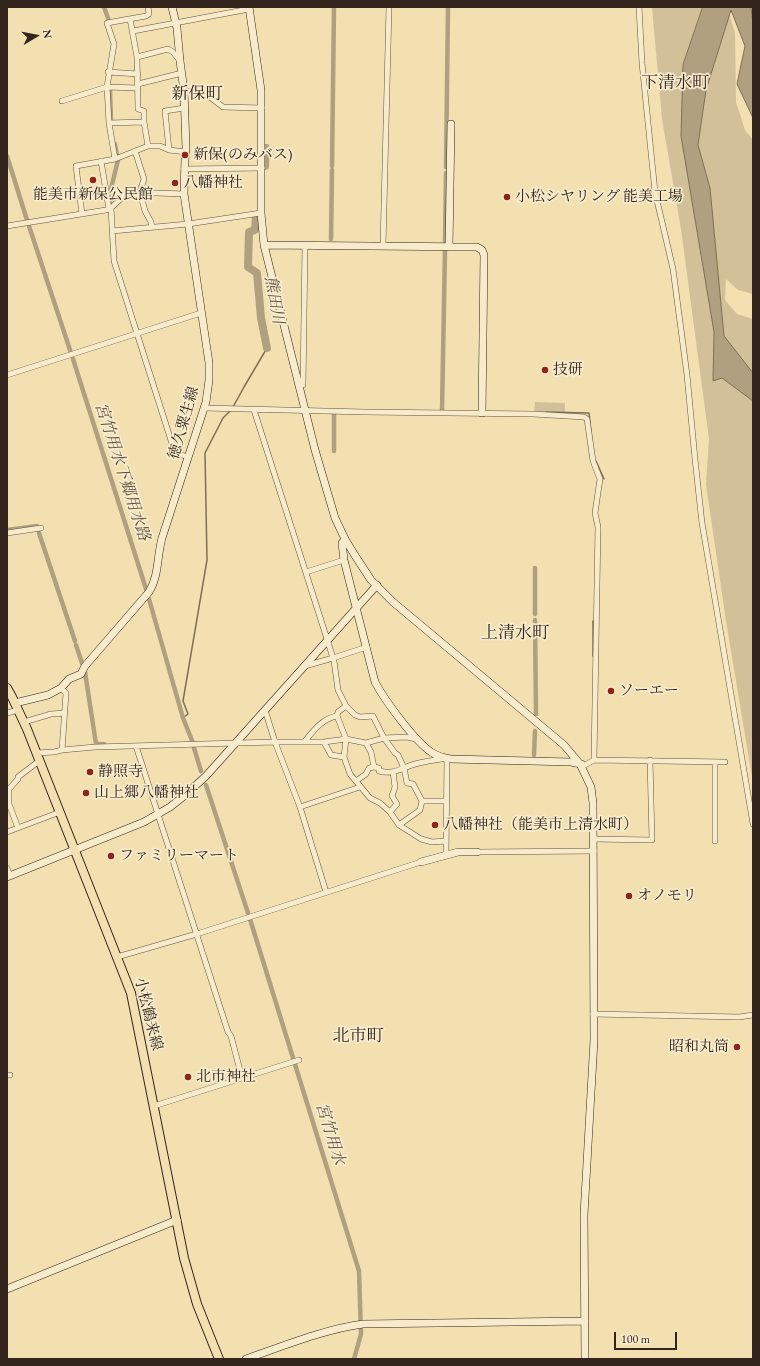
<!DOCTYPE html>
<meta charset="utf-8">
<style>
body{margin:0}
#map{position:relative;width:760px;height:1366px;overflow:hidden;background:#f2e0b1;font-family:"EB Garamond",serif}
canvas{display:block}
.frame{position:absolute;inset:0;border:8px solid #33251d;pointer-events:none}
.north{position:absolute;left:16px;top:16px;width:40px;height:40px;-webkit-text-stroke:3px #f7ebcc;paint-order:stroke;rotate:80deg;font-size:11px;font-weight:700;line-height:16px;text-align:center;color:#33251d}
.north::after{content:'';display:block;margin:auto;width:14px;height:18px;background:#33251d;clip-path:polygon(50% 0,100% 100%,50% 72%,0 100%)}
.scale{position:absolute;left:614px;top:1332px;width:63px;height:18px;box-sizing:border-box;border:2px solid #33251d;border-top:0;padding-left:5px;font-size:12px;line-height:14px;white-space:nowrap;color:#33251d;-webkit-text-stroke:3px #f7ebcc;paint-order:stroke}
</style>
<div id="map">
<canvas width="760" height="1366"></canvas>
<div class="frame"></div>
<div class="north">N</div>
<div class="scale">100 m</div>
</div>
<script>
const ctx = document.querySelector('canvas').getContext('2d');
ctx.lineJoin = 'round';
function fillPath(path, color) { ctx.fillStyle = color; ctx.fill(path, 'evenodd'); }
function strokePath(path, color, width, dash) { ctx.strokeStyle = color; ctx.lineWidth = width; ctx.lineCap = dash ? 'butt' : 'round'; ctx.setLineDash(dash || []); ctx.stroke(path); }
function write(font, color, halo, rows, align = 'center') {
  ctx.font = font + ' "EB Garamond","Noto Serif JP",serif'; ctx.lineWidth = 3.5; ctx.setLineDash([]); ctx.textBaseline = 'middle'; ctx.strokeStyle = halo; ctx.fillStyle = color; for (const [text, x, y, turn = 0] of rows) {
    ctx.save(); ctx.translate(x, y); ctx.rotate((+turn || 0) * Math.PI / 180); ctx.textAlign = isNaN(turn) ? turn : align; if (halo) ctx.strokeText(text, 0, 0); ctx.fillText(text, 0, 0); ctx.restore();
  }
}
fillPath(new Path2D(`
 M 652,7 L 727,7 L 735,33 L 736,102 L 745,130 L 753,140 L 753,294 L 738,290 L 726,279 L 725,300 L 737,314 L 753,319 L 753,783 L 726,621 L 706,485 L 709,439 L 681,229 L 662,119 Z
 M 535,402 L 565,403 L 565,413 L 534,412 Z`), '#d2c098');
const water = new Path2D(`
 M 703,7 L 751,7 L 753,25 L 753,118 L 737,84 L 745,46 L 731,10 L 706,90 L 698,145 L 710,188 L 724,336 L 753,373 L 753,401 L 722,378 L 713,381 L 714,332 L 681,136 L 683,65 Z`);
fillPath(water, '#b1a07f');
strokePath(water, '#7f6f58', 1);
strokePath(new Path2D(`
 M 233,407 L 244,387 L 267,348
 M 546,412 L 589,413 L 591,432
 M 596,461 L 604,479
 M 593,656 L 593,621
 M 183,718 L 188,714 L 183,701 L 207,560 L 205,453 L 223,418 L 231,410`), '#7f6f58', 1.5);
strokePath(new Path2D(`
 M 104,7 L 109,21
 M 110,89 L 111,120
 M 115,144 L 117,156
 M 7,156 L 27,220
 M 332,166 L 334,7
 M 446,167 L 448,7
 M 110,202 L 109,197 L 118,160
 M 29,226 L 71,353
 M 331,239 L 332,170
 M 445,243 L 446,173
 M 73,359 L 147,592
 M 442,411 L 445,250
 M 334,451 L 334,414
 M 7,530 L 37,526
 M 39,533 L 75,641
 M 149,599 L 183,718 L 193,743
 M 535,614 L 535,568
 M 535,620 L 536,714
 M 76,645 L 82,663
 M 85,672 L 96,744 L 104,744
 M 194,748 L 201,771
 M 534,755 L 535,731
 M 206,785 L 248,913
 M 250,919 L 359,1271 L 361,1334 L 354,1359`), '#b1a07f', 4.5);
strokePath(new Path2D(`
 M 265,166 L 266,148
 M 256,216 L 255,230 L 249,232 L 248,267 L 257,273 L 261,318 L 267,348`), '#b1a07f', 8);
const street = new Path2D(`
 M 639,7 L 642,63 L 655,192 L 673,269 L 687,375 L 695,459 L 702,523 L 753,824
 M 130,19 L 137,57 L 138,109 L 144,111 L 144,122 L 148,146
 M 133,31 L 249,9
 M 137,57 L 168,49 L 173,52 L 180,61
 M 108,72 L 138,74
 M 138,84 L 182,73
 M 184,91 L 206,94 L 223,107 L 262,108
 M 62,101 L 107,87 L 138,88
 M 109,123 L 144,122
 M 169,150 L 165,111 L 184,108
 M 135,151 L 144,179 L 140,192 L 145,211 L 151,222 L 152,227
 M 115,159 L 109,123 L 107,87 L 114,44 L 107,23 L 146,16 L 149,14 L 148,7
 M 101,161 L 109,209
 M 184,169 L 262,168
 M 111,208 L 114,261 L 174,450 L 179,454 L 188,457
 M 82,214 L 76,166 L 115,159 L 148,146 L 160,146 L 169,150 L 186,152
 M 7,226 L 106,210 L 111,208 L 128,192 L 184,194
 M 112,231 L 188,224 L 261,213
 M 383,246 L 389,7
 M 7,375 L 201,313
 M 300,386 L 303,385 L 305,245
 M 204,408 L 365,412 L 533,414 L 584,417 L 587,419 L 593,461 L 600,479 L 595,513 L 598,527 L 594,760
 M 254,410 L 334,661 L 338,690 L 346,706 L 338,712 L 337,716 L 346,739 L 344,757 L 350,774 L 370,798 L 380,803 L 390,812 L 399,825 L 421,839 L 432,842 L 446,841
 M 7,533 L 41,528
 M 306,572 L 344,560
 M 305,666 L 333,658 L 367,647
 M 61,688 L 66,693 L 62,750
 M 346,706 L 355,715 L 360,717 L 373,716 L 384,738 L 395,753 L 398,755 L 404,768 L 407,783 L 413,784 L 422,801 L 446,801
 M 265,710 L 275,742 L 300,807 L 326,892
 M 7,713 L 18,710
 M 24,722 L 51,714 L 65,713
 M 305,741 C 313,731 323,718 337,716
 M 324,742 L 331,755 L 344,757
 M 366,743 L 371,752 L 374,767 L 379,768 L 379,771 C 394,775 401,768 415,764 C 425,761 436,760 447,758 L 446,855
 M 136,746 L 228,1032 L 231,1036 L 242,1078
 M 36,753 L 54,752 L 62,750 L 95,747 L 275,742 L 324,742 L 346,739 L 366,743 L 384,738 L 407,737 L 416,739
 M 715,762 L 715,841
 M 585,765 L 594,760 L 725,762
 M 356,781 L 366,774 L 369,768 L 374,767
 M 300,807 L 360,787
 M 390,812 L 397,804 L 392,796 L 395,787 L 393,772
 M 399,825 L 420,810 L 422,801
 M 18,828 L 9,804 L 9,789 L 18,779 L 18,777 L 39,761
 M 7,832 L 60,812
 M 594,839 L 652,840 L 650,760
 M 477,852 L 594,851
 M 7,868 L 10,876
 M 117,957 L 200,933 L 421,862
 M 593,1014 L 739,1017 L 753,1015
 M 7,1075 L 10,1075
 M 154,1106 L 299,1060`);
const secondary = new Path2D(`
 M 249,7 L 261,90 L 261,213 L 264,245 L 315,450 L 335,518 L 345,539 L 354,554 L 371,580 L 393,602 L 564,745 L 580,764 L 591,787 L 593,803 L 594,1040 L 584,1215 L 585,1359
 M 264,245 L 477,247 L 482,250 L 484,255 L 482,413
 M 449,247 L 451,124
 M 345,539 L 342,543 L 344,560 L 375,682 C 385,701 414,740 431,752 C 437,756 444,758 451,759 L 571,762 L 581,764
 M 15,703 L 48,695 L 61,688 L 69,679 L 81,674 L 85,666 L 149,592 C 159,576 157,556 162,538 L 206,402 L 209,380 L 209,363 L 184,194 L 185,160 L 186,148 L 184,91 L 180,61 L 177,28 L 172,7
 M 421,862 L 458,852 L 477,852
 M 7,877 L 144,822 L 170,807 L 184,796 L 206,776 L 377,585
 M 7,1289 L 177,1220
 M 246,1359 C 283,1346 325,1329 363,1324 L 585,1321`);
const primary = new Path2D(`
 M 7,688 L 12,697 L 27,729 L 131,993 L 184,1258 L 197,1304 L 219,1359`);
strokePath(street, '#635442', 6);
strokePath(secondary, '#33251d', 8);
strokePath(primary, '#33251d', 10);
strokePath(street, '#f7ebcc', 5);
strokePath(secondary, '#f7ebcc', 7);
strokePath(primary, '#f2e0b1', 8);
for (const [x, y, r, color] of [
 [185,155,4,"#8f2418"],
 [93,180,4,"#8f2418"],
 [175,183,4,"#8f2418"],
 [507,197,4,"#8f2418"],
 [545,370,4,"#8f2418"],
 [611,691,4,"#8f2418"],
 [90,772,4,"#8f2418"],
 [86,793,4,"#8f2418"],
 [435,825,4,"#8f2418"],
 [111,856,4,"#8f2418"],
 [629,896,4,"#8f2418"],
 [737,1047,4,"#8f2418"],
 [188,1077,4,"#8f2418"]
]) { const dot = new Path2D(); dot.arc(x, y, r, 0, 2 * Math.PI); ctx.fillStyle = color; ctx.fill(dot); strokePath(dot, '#f7ebcc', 1.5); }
write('15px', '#33251d', '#f7ebcc', [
 ["新保(のみバス)",193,155],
 ["八幡神社",183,183],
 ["能美市新保公民館",93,195,"center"],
 ["小松シヤリング 能美工場",515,197],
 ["技研",553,370],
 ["ソーエー",619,691],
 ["静照寺",98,772],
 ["山上郷八幡神社",94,793],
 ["八幡神社（能美市上清水町）",443,825],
 ["ファミリーマート",119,856],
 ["オノモリ",637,896],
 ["昭和丸筒",729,1047,"right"],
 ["北市神社",196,1077]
], 'left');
write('15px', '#33251d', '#f7ebcc', [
 ["徳久粟生線",184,423,-74],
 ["小松鶴来線",148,1014,76]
]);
write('italic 16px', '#5f503f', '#f7ebcc', [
 ["熊田川",274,300,80],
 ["宮竹用水下郷用水路",122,472,72],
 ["宮竹用水",330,1134,73]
]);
write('17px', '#33251d', '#f7ebcc', [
 ["下清水町",675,83],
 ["新保町",197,94],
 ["上清水町",515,633],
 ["北市町",358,1036]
]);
</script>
